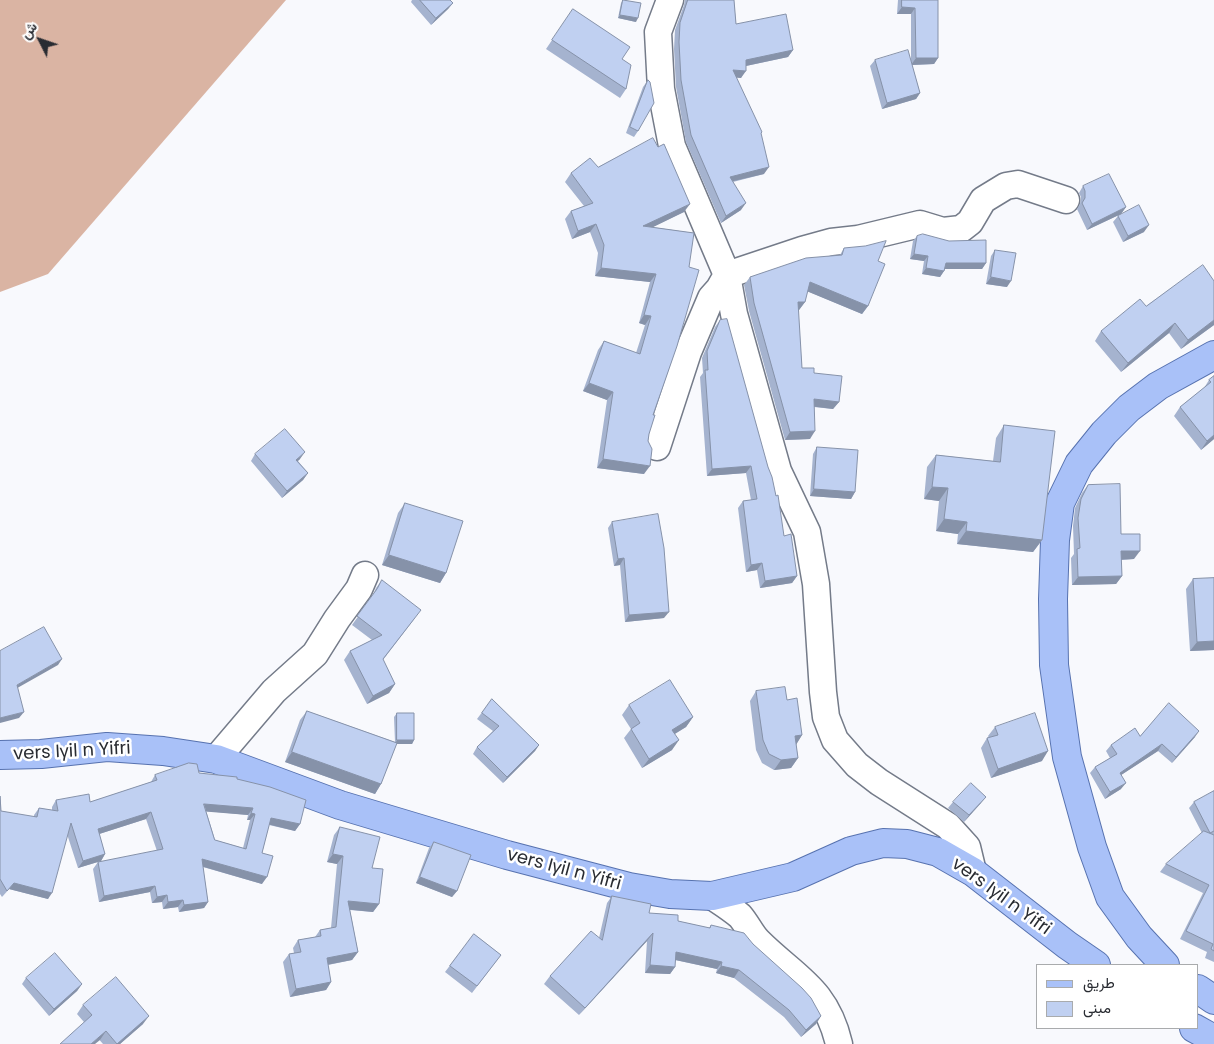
<!DOCTYPE html>
<meta charset="utf-8">
<style>
body{margin:0}
#map{position:relative;width:1214px;height:1044px;overflow:hidden;background:#f8f9fd;font-family:Poppins,Vazirmatn,sans-serif}
canvas{display:block}
.legend{position:absolute;left:1036px;top:964px;width:162px;height:65px;box-sizing:border-box;background:#fff;border:1px solid #a9abad;margin:0;padding:6px 9px;list-style:none;font-size:15px;color:#292c32}
.legend li{display:flex;align-items:center;gap:10px;height:25px}
.legend b{width:25px;border:1px solid #a9abad}
.north{position:absolute;left:15px;top:15px;width:50px;height:50px;-webkit-text-stroke:4px #fff;paint-order:stroke;rotate:311deg;font-size:14px;font-weight:700;line-height:20px;text-align:center;color:#292c32}
.north::after{content:'';display:block;margin:auto;width:18px;height:22px;background:#292c32;clip-path:polygon(50% 0,100% 100%,50% 72%,0 100%)}
</style>
<div id="map">
<canvas width="1214" height="1044"></canvas>
<ul class="legend">
<li><b style="height:6px;background:#a9c1f8"></b>طريق</li>
<li><b style="height:14px;background:#c0d0f1"></b>مبنى</li>
</ul>
<div class="north">ش</div>
</div>
<script>
const ctx = document.querySelector('canvas').getContext('2d');
ctx.lineJoin = 'round';
function fillPath(path, color) { ctx.fillStyle = color; ctx.fill(path, 'evenodd'); }
function strokePath(path, color, width, dash) { ctx.strokeStyle = color; ctx.lineWidth = width; ctx.lineCap = dash ? 'butt' : 'round'; ctx.setLineDash(dash || []); ctx.stroke(path); }
function write(font, color, halo, rows, align = 'center') {
  ctx.font = font + ' Poppins,sans-serif'; ctx.lineWidth = 5; ctx.setLineDash([]); ctx.textBaseline = 'middle'; ctx.strokeStyle = halo; ctx.fillStyle = color; for (const [text, x, y, turn = 0] of rows) {
    ctx.save(); ctx.translate(x, y); ctx.rotate((+turn || 0) * Math.PI / 180); ctx.textAlign = isNaN(turn) ? turn : align; if (halo) ctx.strokeText(text, 0, 0); ctx.fillText(text, 0, 0); ctx.restore();
  }
}
fillPath(new Path2D(`
 M 0,0 L 286,0 L 48,274 L 0,292 Z`), '#dab4a3');
const minor = new Path2D(`
 M 670,0 L 658,32 L 661,89 L 672,146 L 727,275 L 734,314 L 778,471 L 807,532 L 816,584 L 823,692 L 826,717 L 835,740 L 857,765 L 879,782 L 948,826 L 967,847 L 973,872
 M 657,447 L 688,352 L 711,298 L 719,289 L 727,275 L 802,250 L 831,242 L 858,239 L 920,224 L 943,231 L 961,229 L 970,222 L 983,200 L 1006,186 L 1018,184 L 1066,200
 M 216,759 L 274,691 L 315,654 L 337,619 L 359,589 L 365,575
 M 712,896 C 721,902 732,909 740,916 C 747,924 751,934 758,941 C 795,978 826,988 839,1044`);
const major = new Path2D(`
 M 0,755 L 41,754 L 107,747 L 163,751 L 216,759 L 340,805 L 507,855 L 629,887 L 670,894 L 712,896 L 793,877 L 851,851 L 883,843 L 907,844 L 938,852 L 973,872 L 1067,945 L 1096,965
 M 1165,965 L 1139,937 L 1110,897 L 1092,847 L 1067,757 L 1054,665 L 1053,599 L 1055,540 L 1060,503 L 1079,464 L 1104,433 L 1129,408 L 1158,386 L 1214,355
 M 1198,989 L 1214,1000
 M 1194,1028 L 1214,1039`);
strokePath(minor, '#747b89', 29);
strokePath(major, '#5772af', 30);
strokePath(minor, '#fff', 26);
strokePath(major, '#a9c1f8', 28);
fillPath(new Path2D(`
 M 412,0 L 450,0 L 453,3 L 448,9 L 431,25 L 411,2 Z
 M 623,0 L 636,22 L 618,18 L 621,3 Z
 M 685,0 L 734,0 L 736,24 L 793,50 L 788,57 L 746,66 L 741,78 L 736,77 L 761,134 L 764,174 L 733,182 L 741,210 L 721,223 L 686,142 L 676,87 L 674,49 L 675,30 L 684,5 Z
 M 898,0 L 938,0 L 938,58 L 934,64 L 912,65 L 920,93 L 916,99 L 882,109 L 870,66 L 875,60 L 911,62 L 911,14 L 897,14 Z
 M 573,9 L 622,59 L 626,89 L 620,98 L 546,49 Z
 M 648,80 L 638,131 L 634,137 L 626,133 L 643,87 Z
 M 598,167 L 684,212 L 652,227 L 694,233 L 649,434 L 644,474 L 597,468 L 607,400 L 583,391 L 598,350 L 604,341 L 636,353 L 645,325 L 639,323 L 650,282 L 595,276 L 598,253 L 590,232 L 572,239 L 565,219 L 571,211 L 584,206 L 565,182 L 571,173 Z
 M 1083,186 L 1126,207 L 1121,214 L 1087,230 L 1077,209 L 1080,204 L 1081,197 L 1079,193 Z
 M 1118,216 L 1144,232 L 1123,242 L 1113,222 Z
 M 917,236 L 986,263 L 982,269 L 945,269 L 944,271 L 940,277 L 922,274 L 924,261 L 910,259 L 913,241 Z
 M 844,248 L 878,261 L 868,306 L 862,314 L 807,291 L 805,302 L 799,310 L 798,310 L 802,368 L 814,373 L 839,402 L 833,409 L 814,407 L 810,439 L 785,440 L 749,311 L 744,285 L 750,277 L 840,255 Z
 M 995,250 L 1007,287 L 986,284 L 991,256 Z
 M 1146,306 L 1214,325 L 1181,349 L 1169,333 L 1121,372 L 1095,341 L 1101,331 Z
 M 720,320 L 784,536 L 797,576 L 792,583 L 760,588 L 757,570 L 746,572 L 738,508 L 743,501 L 751,500 L 746,473 L 707,476 L 700,377 L 703,373 L 702,358 L 715,327 Z
 M 1214,376 L 1214,439 L 1201,450 L 1174,416 L 1180,407 L 1204,388 L 1209,380 Z
 M 1004,425 L 1042,540 L 1033,552 L 957,544 L 958,534 L 936,531 L 939,501 L 924,499 L 927,467 L 936,455 L 993,461 L 996,438 Z
 M 817,447 L 855,492 L 851,499 L 810,496 L 813,454 Z
 M 255,454 L 300,459 L 298,461 L 308,473 L 303,480 L 282,498 L 251,461 Z
 M 1088,485 L 1121,534 L 1134,559 L 1121,560 L 1122,576 L 1116,584 L 1072,585 L 1071,558 L 1074,554 L 1073,526 L 1075,508 L 1082,493 Z
 M 405,503 L 446,573 L 440,583 L 382,565 L 398,513 Z
 M 612,522 L 664,618 L 625,622 L 620,565 L 614,566 L 608,528 Z
 M 1214,578 L 1214,650 L 1190,651 L 1186,589 L 1193,579 Z
 M 382,580 L 415,618 L 383,660 L 395,684 L 389,693 L 367,704 L 344,660 L 350,651 L 372,640 L 352,625 L 372,597 L 376,588 Z
 M 756,691 L 787,700 L 802,735 L 796,744 L 798,758 L 791,768 L 774,770 L 762,763 L 756,750 L 750,701 Z
 M 492,699 L 539,745 L 535,751 L 503,783 L 473,754 L 477,747 L 493,731 L 477,719 Z
 M 629,705 L 693,717 L 686,727 L 675,734 L 672,750 L 642,768 L 624,738 L 631,729 L 622,715 Z
 M 307,711 L 395,742 L 394,717 L 397,713 L 414,740 L 412,744 L 396,744 L 381,784 L 375,794 L 285,762 L 300,720 Z
 M 995,727 L 1042,761 L 991,778 L 981,748 L 987,738 L 989,738 L 988,736 Z
 M 1140,736 L 1195,737 L 1172,763 L 1158,751 L 1121,775 L 1121,789 L 1105,799 L 1090,773 L 1095,767 L 1110,758 L 1106,751 L 1111,745 Z
 M 199,773 L 237,779 L 300,824 L 295,831 L 269,825 L 262,853 L 262,884 L 203,867 L 208,902 L 204,908 L 179,912 L 178,907 L 163,909 L 162,902 L 152,903 L 150,892 L 99,902 L 93,869 L 98,862 L 157,851 L 146,819 L 99,834 L 105,854 L 101,861 L 78,868 L 67,834 L 48,899 L 9,889 L 2,897 L 0,894 L 0,796 L 1,811 L 34,817 L 34,815 L 39,808 L 52,810 L 52,807 L 56,800 L 90,802 L 151,782 L 155,775 ZM 206,811 L 248,815 L 247,820 L 250,820 L 243,848 L 215,840 Z
 M 1214,791 L 1214,962 L 1205,958 L 1207,952 L 1180,939 L 1203,893 L 1160,872 L 1166,864 L 1202,833 L 1189,808 L 1194,802 Z
 M 953,802 L 981,803 L 964,822 L 948,808 Z
 M 340,827 L 372,868 L 379,904 L 373,912 L 350,910 L 358,952 L 352,960 L 328,965 L 331,982 L 326,990 L 290,997 L 283,962 L 289,954 L 294,953 L 293,948 L 298,940 L 315,937 L 320,930 L 331,928 L 337,864 L 327,862 L 334,835 Z
 M 434,842 L 457,891 L 452,897 L 416,883 L 429,848 Z
 M 612,896 L 649,913 L 678,921 L 709,928 L 711,925 L 753,944 L 821,1016 L 816,1024 L 801,1037 L 784,1017 L 734,978 L 716,973 L 717,969 L 675,960 L 675,967 L 670,974 L 645,973 L 647,941 L 579,1015 L 544,984 L 550,976 L 599,938 L 607,903 Z
 M 474,934 L 501,955 L 472,993 L 445,972 Z
 M 26,978 L 82,984 L 77,991 L 49,1016 L 22,984 Z
 M 83,1005 L 143,1024 L 120,1044 L 103,1044 L 77,1014 Z`), '#a5b3cf');
fillPath(new Path2D(`
 M 453,3 L 448,9 L 431,25 L 436,18 Z
 M 902,7 L 915,8 L 911,14 L 897,14 Z
 M 620,15 L 638,18 L 636,22 L 618,18 Z
 M 793,50 L 788,57 L 741,67 L 746,60 Z
 M 916,58 L 938,58 L 934,64 L 911,65 Z
 M 733,70 L 746,71 L 741,78 L 728,77 Z
 M 920,93 L 916,99 L 882,109 L 887,103 Z
 M 769,167 L 764,174 L 725,183 L 730,177 Z
 M 746,203 L 741,210 L 721,223 L 726,216 Z
 M 690,204 L 684,212 L 637,235 L 643,226 Z
 M 1126,207 L 1121,214 L 1087,230 L 1092,224 Z
 M 596,224 L 590,232 L 572,239 L 578,231 Z
 M 1149,225 L 1144,232 L 1123,242 L 1128,236 Z
 M 914,254 L 928,256 L 924,261 L 910,259 Z
 M 946,263 L 986,263 L 982,269 L 942,269 Z
 M 601,268 L 656,274 L 650,282 L 595,276 Z
 M 926,268 L 944,271 L 940,277 L 922,274 Z
 M 991,277 L 1011,281 L 1007,287 L 986,284 Z
 M 810,282 L 868,306 L 862,314 L 804,290 Z
 M 798,302 L 805,302 L 799,310 L 792,310 Z
 M 644,315 L 651,316 L 645,325 L 639,323 Z
 M 1214,320 L 1214,325 L 1181,349 L 1188,340 Z
 M 1175,323 L 1169,333 L 1121,372 L 1128,363 Z
 M 589,383 L 613,392 L 607,400 L 583,391 Z
 M 814,399 L 839,402 L 833,409 L 809,406 Z
 M 815,431 L 810,439 L 785,440 L 790,432 Z
 M 1214,435 L 1214,439 L 1201,450 L 1207,441 Z
 M 305,452 L 300,459 L 292,466 L 296,460 Z
 M 603,459 L 650,466 L 644,474 L 597,468 Z
 M 751,466 L 746,473 L 707,476 L 712,469 Z
 M 308,473 L 303,480 L 282,498 L 287,491 Z
 M 932,487 L 948,488 L 939,501 L 924,499 Z
 M 814,489 L 855,492 L 851,499 L 810,496 Z
 M 944,519 L 967,522 L 958,534 L 936,531 Z
 M 966,531 L 1042,540 L 1033,552 L 957,544 Z
 M 1121,551 L 1140,551 L 1134,559 L 1115,560 Z
 M 389,555 L 446,573 L 440,583 L 382,565 Z
 M 624,558 L 620,565 L 614,566 L 618,559 Z
 M 762,563 L 757,570 L 746,572 L 751,565 Z
 M 797,576 L 792,583 L 760,588 L 765,581 Z
 M 1122,576 L 1116,584 L 1072,585 L 1078,577 Z
 M 669,612 L 664,618 L 625,622 L 629,615 Z
 M 1214,641 L 1214,650 L 1190,651 L 1197,642 Z
 M 62,659 L 58,665 L 12,691 L 17,685 Z
 M 395,684 L 389,693 L 367,704 L 373,696 Z
 M 24,712 L 19,718 L 0,723 L 0,718 Z
 M 693,717 L 686,727 L 666,739 L 672,730 Z
 M 1199,731 L 1195,737 L 1172,763 L 1176,757 Z
 M 802,735 L 796,745 L 795,736 Z
 M 397,740 L 414,740 L 412,744 L 395,744 Z
 M 679,740 L 672,750 L 642,768 L 649,759 Z
 M 1162,744 L 1158,751 L 1115,779 L 1120,773 Z
 M 539,745 L 535,751 L 503,783 L 507,777 Z
 M 1048,751 L 1042,761 L 991,778 L 998,769 Z
 M 292,752 L 381,784 L 375,794 L 285,762 Z
 M 798,758 L 791,768 L 774,770 L 781,760 Z
 M 1126,783 L 1121,789 L 1105,799 L 1110,792 Z
 M 986,797 L 981,803 L 964,822 L 969,815 Z
 M 204,804 L 253,808 L 248,815 L 199,811 Z
 M 151,812 L 146,819 L 93,836 L 98,829 Z
 M 251,813 L 255,814 L 250,820 L 247,820 Z
 M 271,818 L 300,824 L 295,831 L 267,824 Z
 M 105,854 L 101,861 L 78,868 L 83,861 Z
 M 333,854 L 343,856 L 337,864 L 327,862 Z
 M 202,859 L 267,877 L 262,884 L 197,865 Z
 M 420,877 L 457,891 L 452,897 L 416,883 Z
 M 14,883 L 52,893 L 48,899 L 9,889 L 2,897 Z
 M 155,886 L 150,892 L 99,902 L 104,896 Z
 M 167,895 L 162,902 L 152,903 L 157,897 Z
 M 183,900 L 178,907 L 163,909 L 168,902 Z
 M 348,901 L 379,904 L 373,912 L 343,909 Z
 M 208,902 L 204,908 L 179,912 L 184,905 Z
 M 653,933 L 647,941 L 579,1015 L 585,1008 Z
 M 358,952 L 352,960 L 321,966 L 327,958 Z
 M 676,952 L 722,962 L 717,969 L 671,959 Z
 M 650,965 L 675,967 L 670,974 L 645,973 Z
 M 721,966 L 739,970 L 734,978 L 716,973 Z
 M 331,982 L 326,990 L 290,997 L 296,989 Z
 M 82,984 L 77,991 L 49,1016 L 54,1009 Z
 M 149,1016 L 143,1024 L 120,1044 L 117,1044 Z
 M 821,1016 L 816,1024 L 801,1037 L 806,1030 Z
 M 106,1031 L 100,1040 L 95,1044 L 91,1044 Z`), '#8692a9');
const building = new Path2D(`
 M 420,0 L 450,0 L 453,3 L 436,18 Z
 M 623,0 L 641,3 L 638,18 L 620,15 Z
 M 688,0 L 734,0 L 736,24 L 786,14 L 793,50 L 746,60 L 746,71 L 733,70 L 762,132 L 761,133 L 769,167 L 730,177 L 746,203 L 726,216 L 691,135 L 681,80 L 679,42 L 680,23 Z
 M 902,0 L 938,0 L 938,58 L 916,58 L 915,8 L 902,7 Z
 M 573,9 L 630,47 L 622,59 L 631,65 L 626,89 L 552,40 Z
 M 908,50 L 920,93 L 887,103 L 875,60 Z
 M 648,80 L 650,82 L 654,103 L 638,131 L 630,127 Z
 M 653,138 L 658,147 L 664,144 L 690,204 L 643,226 L 694,233 L 689,267 L 699,270 L 677,346 L 653,415 L 655,415 L 649,434 L 648,441 L 652,449 L 650,466 L 603,459 L 613,392 L 589,383 L 604,341 L 640,354 L 651,316 L 644,315 L 656,274 L 601,268 L 604,245 L 596,224 L 578,231 L 571,211 L 593,203 L 571,173 L 590,158 L 598,167 Z
 M 1109,174 L 1126,207 L 1092,224 L 1082,203 L 1085,198 L 1085,191 L 1083,186 Z
 M 1139,205 L 1149,225 L 1128,236 L 1118,216 Z
 M 923,234 L 949,241 L 986,240 L 986,263 L 946,263 L 944,271 L 926,268 L 928,256 L 914,254 L 917,236 Z
 M 886,241 L 878,261 L 885,264 L 868,306 L 810,282 L 805,302 L 798,302 L 802,368 L 814,368 L 814,373 L 842,376 L 839,402 L 814,399 L 815,431 L 790,432 L 754,303 L 750,277 L 806,258 L 842,255 L 844,248 L 865,246 Z
 M 995,250 L 1016,253 L 1011,281 L 991,277 Z
 M 1203,265 L 1214,281 L 1214,320 L 1188,340 L 1175,323 L 1128,363 L 1101,331 L 1140,299 L 1146,306 Z
 M 727,319 L 768,467 L 772,477 L 776,496 L 778,495 L 784,536 L 791,534 L 797,576 L 765,581 L 762,563 L 751,565 L 743,501 L 757,499 L 751,466 L 712,469 L 705,370 L 708,370 L 707,351 L 720,320 Z
 M 1214,376 L 1214,435 L 1207,441 L 1180,407 L 1211,382 L 1209,380 Z
 M 1004,425 L 1055,431 L 1042,540 L 966,531 L 967,522 L 944,519 L 948,488 L 932,487 L 936,455 L 1000,462 Z
 M 285,429 L 305,452 L 296,460 L 308,473 L 287,491 L 255,454 Z
 M 817,447 L 858,450 L 855,492 L 814,489 Z
 M 1120,484 L 1121,534 L 1140,534 L 1140,551 L 1121,551 L 1122,576 L 1078,577 L 1077,549 L 1080,548 L 1078,518 L 1081,499 L 1088,485 Z
 M 405,503 L 463,521 L 446,573 L 389,555 Z
 M 658,514 L 664,548 L 669,612 L 629,615 L 624,558 L 618,559 L 612,522 Z
 M 1214,578 L 1214,641 L 1197,642 L 1193,579 Z
 M 382,580 L 421,610 L 383,659 L 395,684 L 373,696 L 350,651 L 382,635 L 357,616 L 377,589 Z
 M 44,627 L 62,659 L 17,685 L 24,712 L 0,718 L 0,651 Z
 M 670,680 L 693,717 L 672,730 L 679,740 L 649,759 L 631,729 L 640,723 L 629,705 Z
 M 785,687 L 787,700 L 797,698 L 802,735 L 795,736 L 798,758 L 781,760 L 769,754 L 763,740 L 756,691 Z
 M 492,699 L 539,745 L 507,777 L 477,747 L 499,726 L 482,713 Z
 M 1169,703 L 1199,731 L 1176,757 L 1162,744 L 1120,773 L 1126,783 L 1110,792 L 1095,767 L 1117,754 L 1111,745 L 1135,728 L 1140,736 Z
 M 307,711 L 397,743 L 381,784 L 292,752 Z
 M 397,713 L 414,713 L 414,740 L 397,740 Z
 M 1035,713 L 1048,751 L 998,769 L 987,738 L 998,735 L 995,727 Z
 M 189,763 L 197,764 L 199,773 L 237,777 L 237,779 L 270,787 L 306,800 L 300,824 L 271,818 L 262,853 L 273,856 L 267,877 L 202,859 L 208,902 L 184,905 L 183,900 L 168,902 L 167,895 L 157,897 L 155,886 L 104,896 L 98,862 L 163,849 L 151,812 L 98,829 L 105,854 L 83,861 L 71,823 L 52,893 L 14,883 L 7,891 L 0,879 L 0,796 L 1,811 L 37,817 L 39,808 L 58,811 L 56,800 L 89,794 L 90,802 L 157,780 L 155,775 ZM 204,804 L 253,808 L 251,813 L 255,814 L 246,849 L 215,840 Z
 M 971,783 L 986,797 L 969,815 L 953,802 Z
 M 1214,791 L 1214,831 L 1210,833 L 1194,802 Z
 M 340,827 L 380,837 L 372,868 L 383,869 L 379,904 L 348,901 L 358,952 L 327,958 L 331,982 L 296,989 L 289,954 L 301,952 L 298,940 L 321,936 L 320,930 L 336,927 L 343,856 L 333,854 Z
 M 1204,831 L 1214,835 L 1214,951 L 1211,949 L 1213,944 L 1186,931 L 1209,885 L 1166,864 Z
 M 434,842 L 471,855 L 457,891 L 420,877 Z
 M 612,896 L 651,904 L 649,913 L 678,915 L 678,921 L 710,928 L 711,925 L 744,933 L 753,944 L 802,988 L 811,998 L 821,1016 L 806,1030 L 789,1010 L 739,970 L 721,966 L 722,962 L 676,952 L 675,967 L 650,965 L 653,933 L 585,1008 L 550,976 L 591,931 L 602,940 Z
 M 474,934 L 501,955 L 477,986 L 450,966 Z
 M 55,953 L 82,984 L 54,1009 L 26,978 Z
 M 116,977 L 149,1016 L 117,1044 L 106,1031 L 91,1044 L 60,1044 L 92,1015 L 83,1005 Z`);
fillPath(building, '#c0d0f1');
strokePath(building, '#8692a9', 1);
write('18px', '#292c32', '#fff', [
 ["vers Iγil n Yifri",72,752,-3],
 ["vers Iγil n Yifri",564,870,15],
 ["vers Iγil n Yifri",1001,897,36]
]);
</script>
